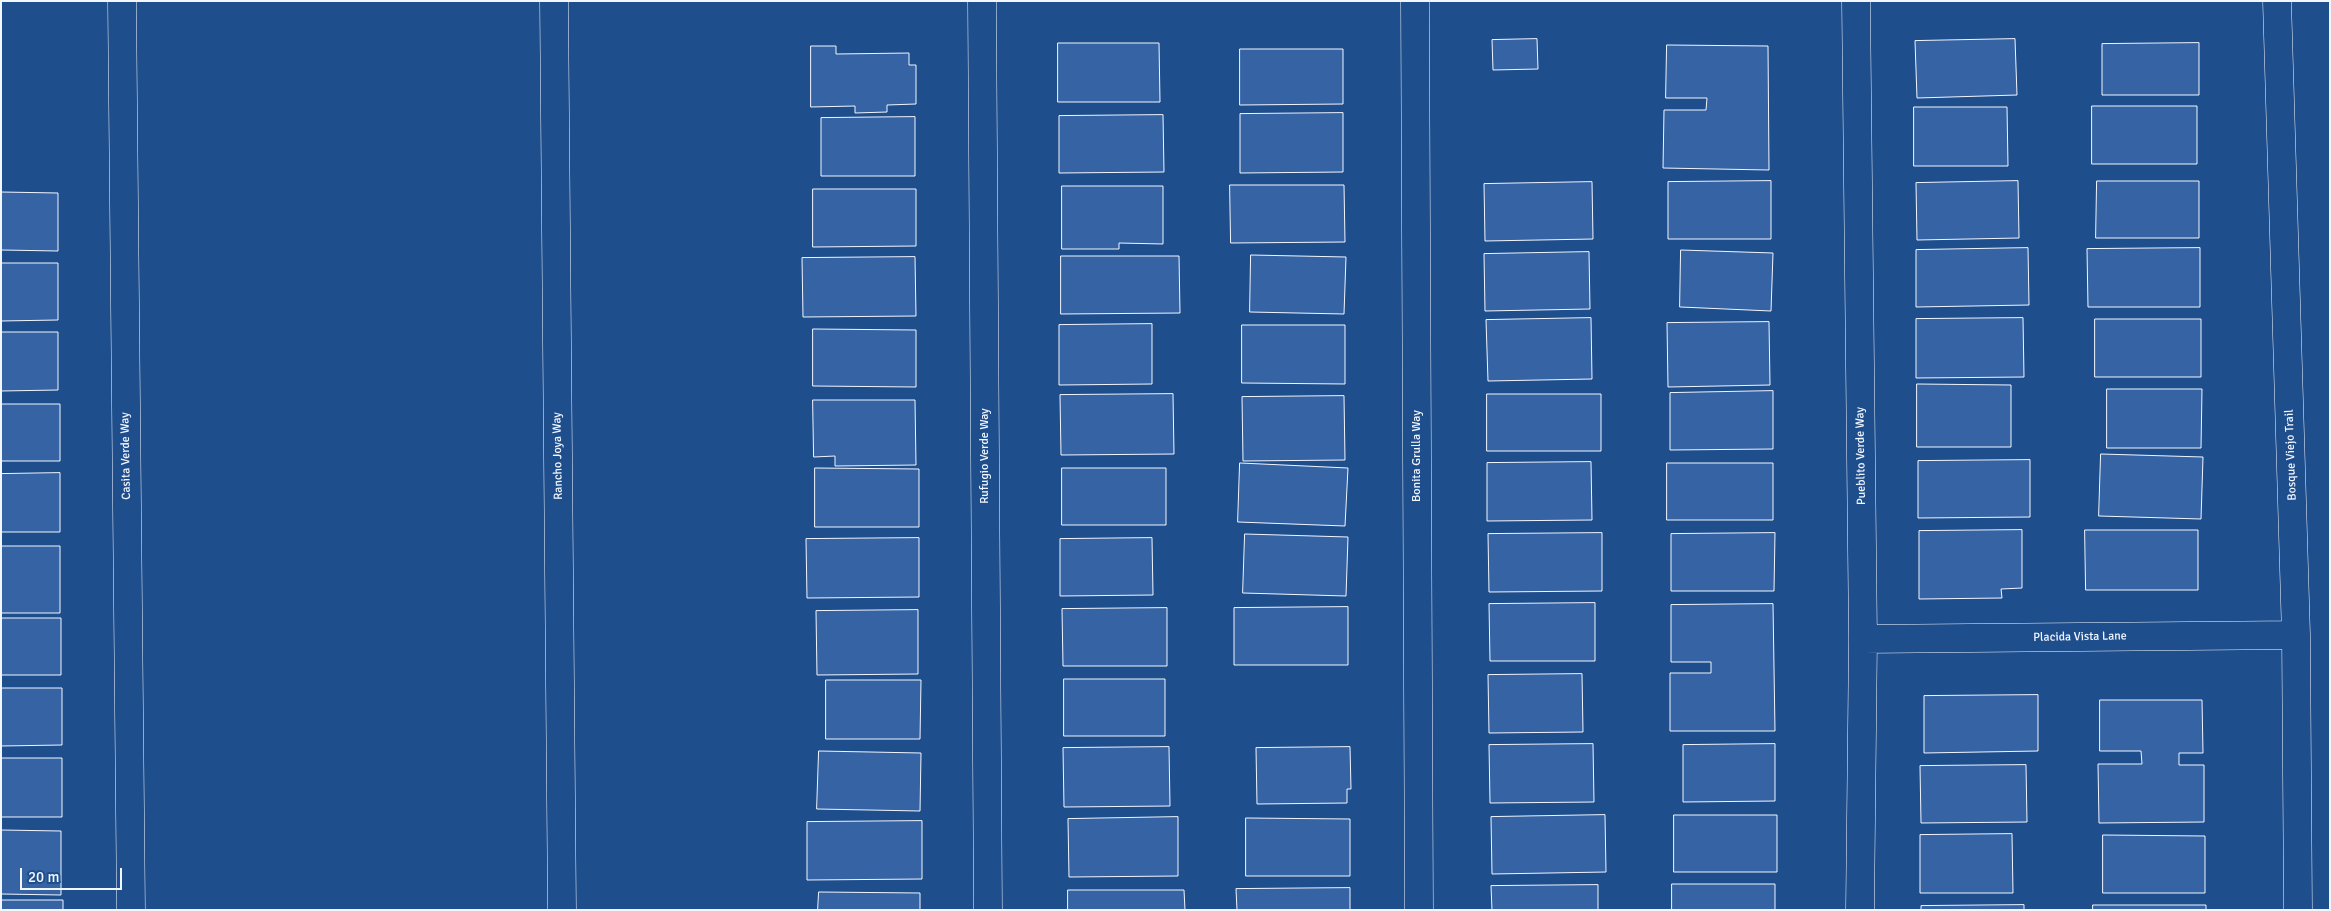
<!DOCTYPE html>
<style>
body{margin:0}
#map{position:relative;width:2331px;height:911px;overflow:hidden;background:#1f4e8c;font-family:Signika,sans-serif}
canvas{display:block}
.frame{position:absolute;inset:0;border:2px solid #f2f6ff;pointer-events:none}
.scale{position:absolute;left:20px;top:868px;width:102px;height:22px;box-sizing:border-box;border:2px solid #f2f6ff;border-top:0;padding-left:6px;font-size:15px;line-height:18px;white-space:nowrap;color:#f2f6ff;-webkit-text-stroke:4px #1f4e8c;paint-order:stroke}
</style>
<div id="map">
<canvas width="2331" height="911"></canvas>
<div class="frame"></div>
<div class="scale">20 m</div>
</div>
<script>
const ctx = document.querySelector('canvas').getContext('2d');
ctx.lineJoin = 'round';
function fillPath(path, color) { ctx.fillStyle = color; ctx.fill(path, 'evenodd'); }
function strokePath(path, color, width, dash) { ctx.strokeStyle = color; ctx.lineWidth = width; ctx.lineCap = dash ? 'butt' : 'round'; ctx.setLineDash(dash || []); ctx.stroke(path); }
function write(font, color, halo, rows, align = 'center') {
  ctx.font = font + ' Signika,sans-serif'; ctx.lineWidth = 4; ctx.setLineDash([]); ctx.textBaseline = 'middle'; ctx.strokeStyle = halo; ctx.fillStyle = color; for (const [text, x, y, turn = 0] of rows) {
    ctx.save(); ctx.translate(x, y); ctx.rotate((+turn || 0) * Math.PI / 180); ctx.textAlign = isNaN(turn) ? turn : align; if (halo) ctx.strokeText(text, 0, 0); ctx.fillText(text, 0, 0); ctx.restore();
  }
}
const building = new Path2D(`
 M 1537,39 L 1538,69 L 1493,70 L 1492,40 Z
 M 2015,39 L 2017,95 L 1917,98 L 1915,41 Z
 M 1058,43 L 1159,43 L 1160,102 L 1058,102 Z
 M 2199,43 L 2199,95 L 2102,95 L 2102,44 Z
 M 1667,45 L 1768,46 L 1769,170 L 1663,168 L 1664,110 L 1706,110 L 1707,98 L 1666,98 Z
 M 811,46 L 836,46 L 836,54 L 909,53 L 909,65 L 916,65 L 916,104 L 887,105 L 887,112 L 855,113 L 855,106 L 811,107 Z
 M 1240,49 L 1343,49 L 1343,104 L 1240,105 Z
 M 2092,106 L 2197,106 L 2197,164 L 2092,164 Z
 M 1914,107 L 2007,107 L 2008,166 L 1914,166 Z
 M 1343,113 L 1343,172 L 1240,173 L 1240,114 Z
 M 1163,115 L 1164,172 L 1059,173 L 1059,116 Z
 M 915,117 L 915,176 L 821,176 L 821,118 Z
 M 1771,181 L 1771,239 L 1668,239 L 1668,182 Z
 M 2018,181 L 2019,238 L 1917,240 L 1916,183 Z
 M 2097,181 L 2199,181 L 2199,238 L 2096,238 Z
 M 1592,182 L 1593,239 L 1485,241 L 1484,184 Z
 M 1230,185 L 1344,185 L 1345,242 L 1231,243 Z
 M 1062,186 L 1163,186 L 1163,244 L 1119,243 L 1119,249 L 1062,249 Z
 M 813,189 L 916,189 L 916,246 L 813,247 Z
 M 1,192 L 58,193 L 58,251 L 1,250 Z
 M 2028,248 L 2029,305 L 1916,307 L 1916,250 Z
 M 2200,248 L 2200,307 L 2088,307 L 2087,249 Z
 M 1681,250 L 1773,253 L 1771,311 L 1680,307 Z
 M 1589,252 L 1590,309 L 1485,311 L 1484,254 Z
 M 1251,255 L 1346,257 L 1344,314 L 1250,312 Z
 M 1061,256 L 1179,256 L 1180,313 L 1061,314 Z
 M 915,257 L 916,316 L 803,317 L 802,258 Z
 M 1,263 L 58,263 L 58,320 L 1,321 Z
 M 1591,318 L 1592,379 L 1488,381 L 1486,320 Z
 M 2023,318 L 2024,377 L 1916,378 L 1916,319 Z
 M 2095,319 L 2201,319 L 2201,377 L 2095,377 Z
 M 1769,322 L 1770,385 L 1668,387 L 1667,323 Z
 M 1152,324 L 1152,384 L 1059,385 L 1059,325 Z
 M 1242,325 L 1345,325 L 1345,384 L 1242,383 Z
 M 813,329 L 916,330 L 916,387 L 813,386 Z
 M 1,332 L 58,332 L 58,390 L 1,391 Z
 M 1917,384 L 2011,385 L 2011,447 L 1917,447 Z
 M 2107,389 L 2202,389 L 2201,448 L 2107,448 Z
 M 1773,391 L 1773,449 L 1670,450 L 1670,393 Z
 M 1173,394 L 1174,454 L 1061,455 L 1060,395 Z
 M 1487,394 L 1601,394 L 1601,451 L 1487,451 Z
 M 1344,396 L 1345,460 L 1243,461 L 1242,397 Z
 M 813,400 L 915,400 L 916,465 L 835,466 L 835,456 L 814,457 Z
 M 1,404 L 60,404 L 60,461 L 1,461 Z
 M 2101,454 L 2203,457 L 2201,519 L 2099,516 Z
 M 2030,460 L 2030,517 L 1918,518 L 1918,461 Z
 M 1591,462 L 1592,520 L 1487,521 L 1487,463 Z
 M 1240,463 L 1348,468 L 1345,526 L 1238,522 Z
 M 1667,463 L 1773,463 L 1773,520 L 1667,520 Z
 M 815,468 L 919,469 L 919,527 L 815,527 Z
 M 1062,468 L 1166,468 L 1166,525 L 1062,525 Z
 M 60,473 L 60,532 L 1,532 L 1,474 Z
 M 2022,530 L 2022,588 L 2001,589 L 2002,598 L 1919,599 L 1919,531 Z
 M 2085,530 L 2198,530 L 2198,590 L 2086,590 Z
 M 1602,533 L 1602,591 L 1489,592 L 1488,534 Z
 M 1775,533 L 1774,591 L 1671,591 L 1671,534 Z
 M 1245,534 L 1348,537 L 1346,596 L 1243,593 Z
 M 919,538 L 919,597 L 807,598 L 806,539 Z
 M 1152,538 L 1153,595 L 1060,596 L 1060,539 Z
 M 1,546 L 60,546 L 60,613 L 1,613 Z
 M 1595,603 L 1595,661 L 1490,661 L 1489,604 Z
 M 1773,604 L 1775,731 L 1670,731 L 1670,673 L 1711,673 L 1711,662 L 1671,662 L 1671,605 Z
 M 1348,607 L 1348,665 L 1234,665 L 1234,608 Z
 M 1167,608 L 1167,666 L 1063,666 L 1062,609 Z
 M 918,610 L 918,674 L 817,675 L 816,611 Z
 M 1,618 L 61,618 L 61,675 L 1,675 Z
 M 1582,674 L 1583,732 L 1489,733 L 1488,675 Z
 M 1064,679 L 1165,679 L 1165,736 L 1064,736 Z
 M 826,680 L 921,680 L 920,739 L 826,739 Z
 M 1,688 L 62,688 L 62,745 L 1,746 Z
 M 2038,695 L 2038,751 L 1924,753 L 1924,696 Z
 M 2100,700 L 2202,700 L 2203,753 L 2179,753 L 2179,765 L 2204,765 L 2204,822 L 2099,823 L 2098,764 L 2142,764 L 2141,751 L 2100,751 Z
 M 1593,744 L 1594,802 L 1490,803 L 1489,745 Z
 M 1775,744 L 1775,801 L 1683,802 L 1683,745 Z
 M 1169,747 L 1170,806 L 1064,807 L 1063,748 Z
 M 1350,747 L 1351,789 L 1347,789 L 1347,803 L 1257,804 L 1256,748 Z
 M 819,751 L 921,753 L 920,811 L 817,809 Z
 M 1,758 L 62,758 L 62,817 L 1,817 Z
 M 2026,765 L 2027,822 L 1921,823 L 1920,766 Z
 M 1605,815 L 1606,872 L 1492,874 L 1491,817 Z
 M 1674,815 L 1777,815 L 1777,872 L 1674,872 Z
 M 1178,817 L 1178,876 L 1069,877 L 1068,819 Z
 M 1246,818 L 1350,819 L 1350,876 L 1246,876 Z
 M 922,821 L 922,879 L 807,880 L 807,822 Z
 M 1,830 L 61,831 L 61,895 L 1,894 Z
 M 2012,834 L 2013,893 L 1920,893 L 1920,835 Z
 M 2103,835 L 2205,836 L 2205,893 L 2103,893 Z
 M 1672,884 L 1775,884 L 1775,910 L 1672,910 Z
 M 1598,885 L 1598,910 L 1492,910 L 1491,886 Z
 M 1350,888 L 1350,910 L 1237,910 L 1236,889 Z
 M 1068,890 L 1184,890 L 1185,910 L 1068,910 Z
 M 819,892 L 920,893 L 920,910 L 818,910 Z
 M 1,900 L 63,900 L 63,910 L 1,910 Z
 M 2024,905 L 2024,910 L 1921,910 L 1921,906 Z
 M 2093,905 L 2206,905 L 2206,910 L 2093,910 Z`);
fillPath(building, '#3563a3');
strokePath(building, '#f2f6ff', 1);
const minor = new Path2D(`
 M 122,1 L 131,910
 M 554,1 L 562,910
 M 982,1 L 988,910
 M 1415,1 L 1419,910
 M 1856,1 L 1863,639 L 1860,910
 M 2277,1 L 2296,635 L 2298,910
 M 1863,639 L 2296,635`);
strokePath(minor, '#f2f6ff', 29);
strokePath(minor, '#1f4e8c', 28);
write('12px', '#f2f6ff', '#1f4e8c', [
 ["Bosque Viejo Trail",2291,455,-92],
 ["Casita Verde Way",126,456,-91],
 ["Rancho Joya Way",558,456,-91],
 ["Rufugio Verde Way",985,456,-90],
 ["Bonita Grulla Way",1417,456,-90],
 ["Pueblito Verde Way",1861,456,-91],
 ["Placida Vista Lane",2080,637,-1]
]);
</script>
